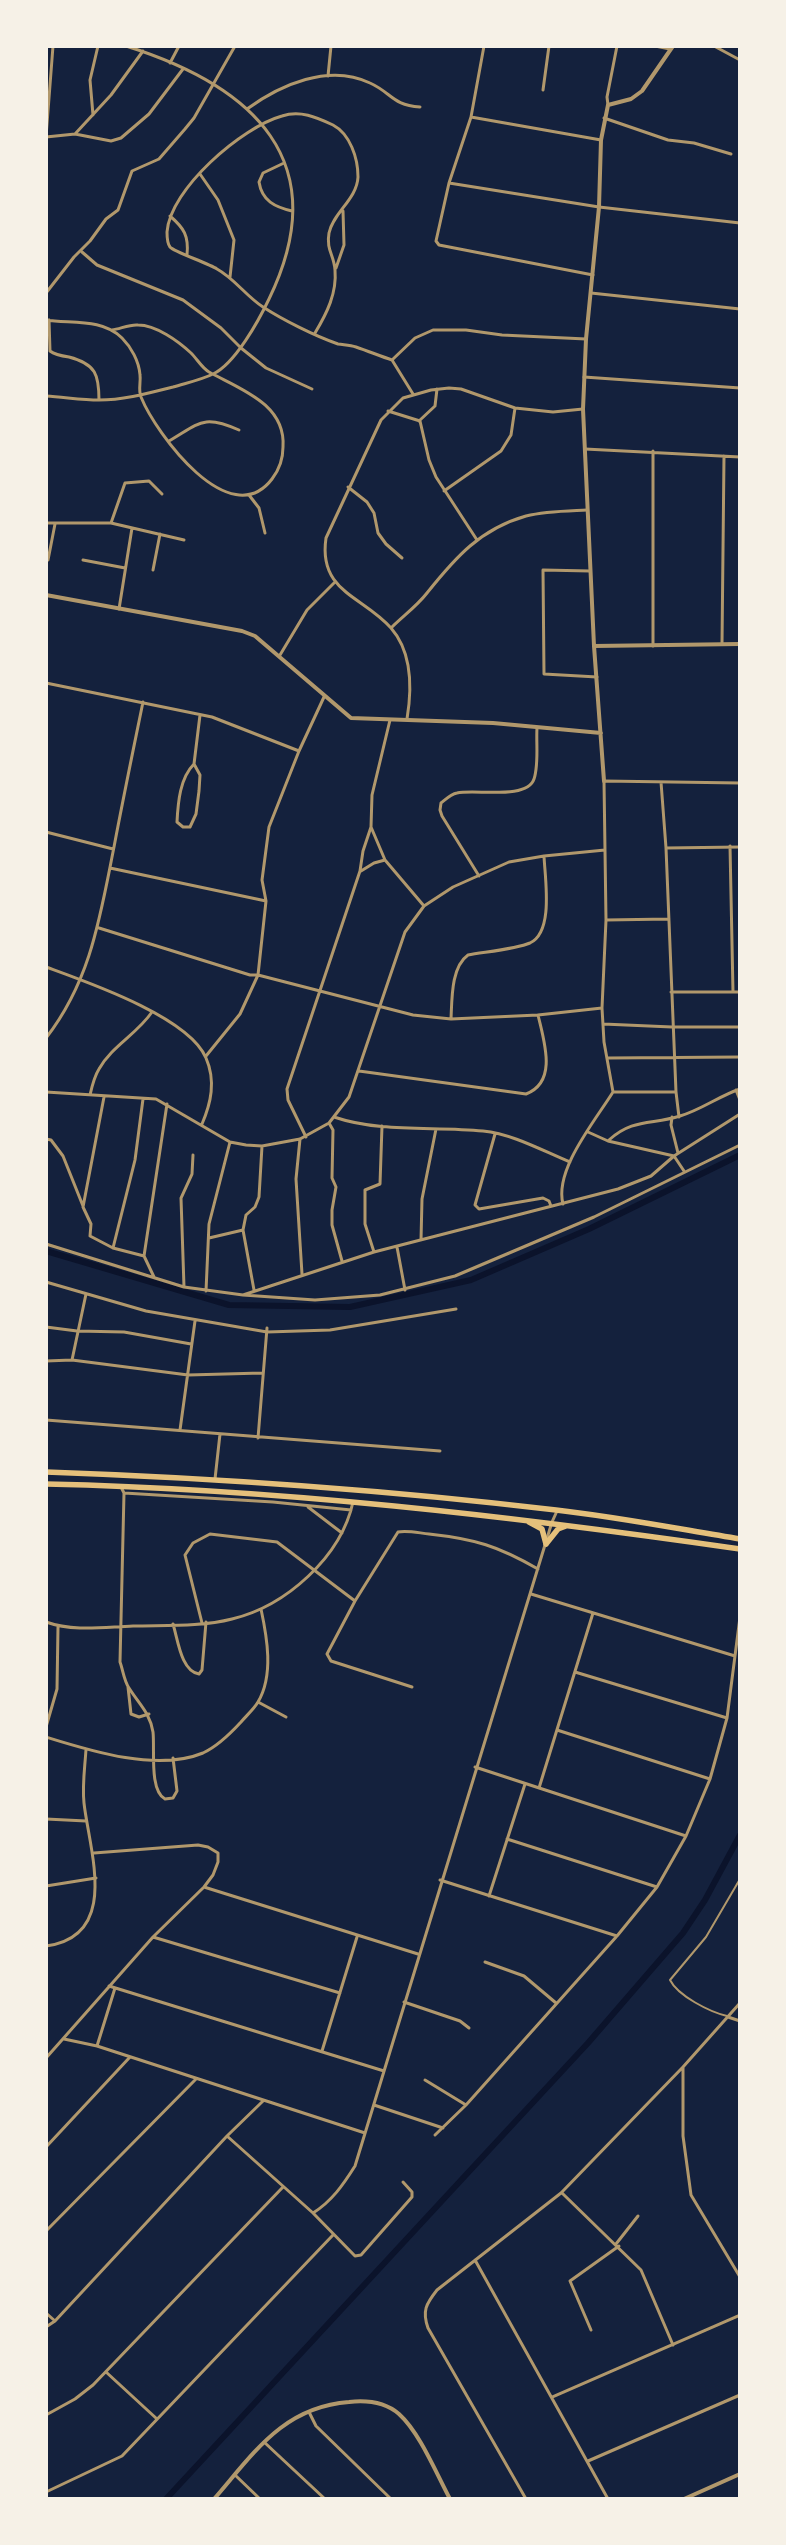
<!DOCTYPE html>
<style>
body{margin:0}
#map{position:relative;width:786px;height:2545px;overflow:hidden;background:#14213d;font-family:"Zilla Slab",serif}
canvas{display:block}
.frame{position:absolute;inset:0;border:48px solid #f6f1e7;pointer-events:none}
</style>
<div id="map">
<canvas width="786" height="2545"></canvas>
<div class="frame"></div>
</div>
<script>
const ctx = document.querySelector('canvas').getContext('2d');
ctx.lineJoin = 'round';
function strokePath(path, color, width, dash) { ctx.strokeStyle = color; ctx.lineWidth = width; ctx.lineCap = dash ? 'butt' : 'round'; ctx.setLineDash(dash || []); ctx.stroke(path); }
strokePath(new Path2D(`
 M 46,1251 L 229,1305 L 350,1307 L 471,1280 L 589,1229 L 740,1155
 M 166,2499 L 588,2043 L 683,1933 L 705,1900 L 740,1835`), '#0b132b', 6);
strokePath(new Path2D(`
 M 727,2016 C 710,2012 678,1996 670,1980 L 706,1937 L 740,1879`), '#b1986c', 2);
strokePath(new Path2D(`
 M 484,46 L 471,117 L 449,183 L 436,241 L 439,245 L 593,275
 M 655,46 L 670,49
 M 714,46 L 740,60
 M 170,63 L 179,46
 M 328,76 L 331,46
 M 543,90 L 549,46
 M 608,105 L 607,97 L 617,46
 M 247,109 C 280,85 329,63 370,83 C 392,93 392,105 420,107
 M 93,115 L 90,80 L 98,46
 M 471,117 L 601,140
 M 604,118 L 668,140 L 694,143 L 731,154
 M 75,134 L 111,95 L 143,51
 M 46,137 L 75,134 L 111,141 L 121,138 L 149,114 L 183,69
 M 46,137 L 53,46
 M 284,163 L 263,173 L 259,182 C 262,201 275,207 292,211
 M 200,174 L 218,200 L 234,240 L 230,277
 M 449,183 L 599,207 L 740,223
 M 170,216 C 184,228 189,236 187,255
 M 82,252 L 97,265 L 183,300 L 221,328 L 241,348 L 266,368 L 312,389
 M 336,268 L 344,245 L 343,211
 M 46,293 L 74,257 L 90,241 L 106,219 L 118,210 L 132,171 L 159,159 L 185,129 L 194,118 L 235,46
 M 591,293 L 740,309
 M 46,320 C 70,324 102,318 122,338 C 131,347 139,361 140,375 C 141,382 138,390 141,397 C 156,434 230,534 272,479 C 279,470 283,459 283,447 C 286,404 240,389 209,372 C 202,368 197,359 191,353 C 178,341 156,325 138,325 C 130,324 120,329 112,330
 M 49,320 L 50,351 C 55,355 62,356 69,357 C 96,364 99,375 99,400
 M 315,333 C 327,313 337,293 335,270 C 334,255 326,250 329,233 C 333,213 357,199 358,177 C 358,158 350,134 333,125 C 316,117 300,110 282,116 C 242,127 170,189 167,232 C 167,236 167,243 170,247 C 174,252 208,263 217,269 C 235,279 246,296 263,307 C 283,320 315,336 338,344 C 344,345 350,345 356,347 C 368,351 380,356 392,360
 M 392,360 L 415,338 L 433,330 L 466,330 L 502,335 L 586,339
 M 392,360 L 413,394
 M 584,377 L 740,388
 M 46,396 C 64,397 82,400 99,400 C 124,400 149,393 173,387 C 186,383 201,380 213,374 C 235,364 259,320 269,299 C 336,161 253,86 126,46
 M 388,411 L 420,421 L 429,460 L 436,477 L 477,540
 M 419,421 L 435,406 L 437,389
 M 169,441 C 200,423 203,414 239,430
 M 585,449 L 740,457
 M 348,487 L 367,502 L 374,513 L 378,533 L 386,544 L 402,558
 M 444,491 L 501,451 L 511,435 L 515,408
 M 249,495 L 259,508 L 265,533
 M 46,523 L 111,523 L 184,540
 M 111,523 L 125,483 L 149,481 L 162,494
 M 48,560 L 55,524
 M 83,560 L 125,568
 M 153,570 L 160,534
 M 590,571 L 543,570 L 544,674 L 597,677
 M 119,609 L 132,528
 M 391,628 C 403,616 417,606 427,593 C 455,558 480,529 526,516 C 546,511 567,511 587,510
 M 722,644 L 724,456
 M 653,646 L 653,451
 M 280,655 L 307,610 L 335,582
 M 46,683 L 212,717 L 299,751
 M 407,719 C 412,689 412,652 391,628 C 363,596 318,592 326,538 L 381,420 L 403,398 L 431,390 L 449,388 L 461,389 L 515,408 L 553,412 L 583,409
 M 390,720 L 372,795 L 371,827 L 385,860 L 424,906
 M 194,764 C 180,778 178,802 177,822 L 183,827 L 190,827 L 196,814 L 199,791 L 200,775 L 194,764 L 200,715
 M 46,832 L 113,849
 M 730,846 L 733,992
 M 666,848 L 740,847
 M 110,868 L 266,901
 M 361,871 L 374,863 L 385,860
 M 479,876 L 442,816 L 440,810 L 441,803 C 446,799 451,794 457,793 C 475,789 527,800 534,779 C 539,764 536,744 537,728
 M 606,920 L 669,919
 M 99,928 L 250,975 L 258,975 L 413,1015 L 451,1019 L 538,1015 L 602,1008
 M 46,967 C 87,982 189,1017 206,1058 C 216,1081 211,1103 202,1124
 M 671,992 L 740,992
 M 451,1019 C 452,999 451,967 468,955 C 484,952 516,949 530,943 C 554,932 545,879 544,856
 M 603,1024 L 672,1027 L 740,1027
 M 46,1038 C 91,980 100,917 114,847 C 123,799 133,751 143,702
 M 206,1056 L 240,1014 L 258,975 L 266,901 L 262,880 L 269,827 L 299,751 L 324,697
 M 608,1058 L 740,1057
 M 359,1071 L 526,1094 C 558,1082 544,1041 538,1015
 M 736,1090 L 740,1100
 M 46,1092 L 156,1099 L 230,1142 L 246,1145 L 262,1146 L 300,1139 L 329,1123 L 349,1097 L 405,932 L 424,906 L 453,887 L 509,862 L 544,856 L 605,850
 M 613,1092 L 676,1092 L 666,848 L 661,782
 M 676,1092 L 679,1117
 M 90,1095 C 92,1086 94,1077 99,1069 C 112,1046 137,1034 152,1012
 M 104,1097 L 83,1207 L 91,1224 L 90,1236 L 113,1248 L 144,1256
 M 334,1117 C 381,1133 434,1126 483,1131 C 513,1134 543,1151 570,1162
 M 672,1117 L 671,1125 L 678,1153
 M 329,1123 L 333,1130 L 332,1178 L 336,1187 L 332,1210 L 332,1225 L 342,1261
 M 382,1126 L 380,1184 L 365,1190 L 365,1224 L 374,1252 L 618,1189 L 651,1176 L 674,1156 L 684,1171
 M 588,1132 L 608,1141 L 674,1156 L 740,1114
 M 495,1134 L 475,1205 L 479,1209 L 543,1198 L 549,1201 L 551,1206
 M 306,1137 L 288,1100 L 287,1089 L 360,871 L 363,851 L 371,827
 M 46,1139 L 51,1140 L 63,1156 L 83,1206
 M 300,1139 L 296,1179 L 302,1274
 M 609,1140 C 633,1118 652,1125 680,1116 C 701,1110 719,1096 740,1089
 M 563,1204 C 554,1170 595,1121 613,1092 L 604,1042 L 602,1008 L 606,920 L 604,781 L 740,783
 M 209,1238 L 243,1230
 M 421,1240 L 422,1199 L 436,1129
 M 46,1244 L 184,1287 L 243,1295 L 374,1252
 M 397,1247 L 405,1290
 M 113,1248 L 135,1160 L 143,1099
 M 154,1277 L 144,1256 L 167,1104
 M 46,1282 L 146,1311 L 267,1332 L 330,1330 L 456,1309
 M 184,1287 L 181,1198 L 192,1174 L 193,1155
 M 254,1290 L 243,1230 L 246,1215 L 255,1207 L 259,1197 L 262,1146
 M 206,1291 L 209,1224 L 230,1142
 M 243,1295 L 315,1300 L 380,1295 L 455,1276 L 594,1217 L 740,1145
 M 46,1327 L 77,1331 L 124,1332 L 191,1344
 M 72,1360 L 86,1294
 M 46,1361 L 72,1360 L 188,1375 L 262,1373
 M 46,1420 L 440,1451
 M 180,1430 L 195,1321
 M 258,1438 L 267,1328
 M 215,1479 L 220,1434
 M 121,1487 L 124,1493 L 120,1662 C 123,1670 124,1681 129,1688 C 139,1704 150,1713 153,1732 C 155,1749 149,1790 165,1799 L 173,1798 L 177,1791 L 173,1758
 M 124,1493 L 273,1502 L 351,1510
 M 308,1507 L 342,1533
 M 531,1594 L 735,1656
 M 46,1622 C 74,1632 104,1627 133,1626 C 165,1625 201,1627 232,1619 C 286,1606 341,1557 353,1502
 M 202,1623 L 185,1555 L 193,1543 L 210,1534 L 277,1542 L 355,1601
 M 173,1624 C 178,1640 181,1671 199,1674 L 202,1670 L 206,1622
 M 575,1672 L 727,1718
 M 128,1687 L 131,1714 L 139,1717 L 149,1714
 M 412,1687 L 331,1661 L 327,1654 L 355,1601 L 398,1532 C 407,1530 419,1533 429,1534 C 475,1539 498,1546 538,1569
 M 258,1702 L 286,1717
 M 46,1727 L 57,1689 L 58,1627
 M 557,1730 L 710,1779
 M 46,1737 C 91,1751 157,1772 203,1753 C 218,1746 230,1734 241,1722 C 246,1716 254,1709 258,1702 C 274,1675 267,1637 261,1609
 M 475,1767 L 686,1836
 M 539,1788 L 593,1613
 M 46,1819 L 86,1821
 M 507,1839 L 657,1887
 M 440,1880 L 617,1936
 M 46,1886 L 96,1878
 M 204,1887 L 418,1954
 M 489,1896 L 525,1784
 M 153,1937 L 340,1993
 M 46,1946 C 121,1936 89,1850 84,1803 C 82,1785 85,1767 86,1749
 M 485,1962 L 524,1976 L 556,2003
 M 109,1986 L 384,2071
 M 404,2002 L 460,2021 L 469,2028
 M 728,2017 L 740,2021
 M 64,2039 L 97,2046 L 365,2133
 M 97,2046 L 115,1988
 M 322,2051 L 357,1937
 M 46,2058 L 153,1937 L 204,1887 L 213,1875 L 218,1862 L 218,1853 L 208,1847 L 198,1845 L 94,1853
 M 683,2067 L 683,2136 L 691,2195 L 740,2277
 M 425,2080 L 466,2105
 M 374,2105 L 443,2128
 M 435,2135 L 466,2105 L 617,1936 L 657,1887 L 686,1836 L 710,1779 L 727,1718 L 740,1617
 M 227,2136 L 313,2213 L 355,2256 L 361,2255 L 412,2197 L 412,2192 L 403,2182
 M 46,2147 L 130,2057
 M 562,2193 L 641,2270 L 673,2345
 M 313,2213 C 332,2201 343,2185 355,2166 L 552,1522 L 557,1511
 M 46,2231 L 196,2079
 M 616,2244 L 638,2216
 M 475,2260 L 608,2499
 M 46,2313 L 55,2321
 M 46,2327 L 55,2321 L 227,2136 L 263,2101
 M 591,2330 L 570,2281 L 619,2246
 M 106,2372 L 157,2419
 M 552,2397 L 740,2315
 M 309,2412 L 316,2426 L 391,2499
 M 46,2415 L 75,2399 L 93,2385 L 283,2187
 M 264,2442 L 325,2499
 M 588,2461 L 740,2395
 M 235,2475 L 260,2499
 M 46,2492 L 122,2456 L 333,2235
 M 526,2499 L 428,2328 C 422,2311 426,2304 437,2290 L 561,2193 L 683,2067 L 740,2003`), '#b1986c', 3);
strokePath(new Path2D(`
 M 46,595 L 242,631 L 255,636 L 351,718 L 493,723 L 601,733
 M 594,646 L 740,644
 M 604,781 L 594,646 L 583,409 L 586,339 L 599,207 L 601,140 L 608,105 L 631,99 L 642,91 L 673,46
 M 214,2499 C 254,2453 283,2407 349,2402 C 367,2400 385,2402 399,2414 C 420,2433 436,2473 450,2499
 M 684,2499 L 740,2474`), '#b1986c', 4);
strokePath(new Path2D(`
 M 46,1472 C 217,1478 387,1490 556,1510 C 618,1517 679,1529 740,1539
 M 46,1484 C 279,1489 510,1516 740,1549
 M 529,1522 L 542,1529 L 546,1544
 M 546,1544 L 558,1529 L 566,1526`), '#e5c07b', 5.5);
</script>
